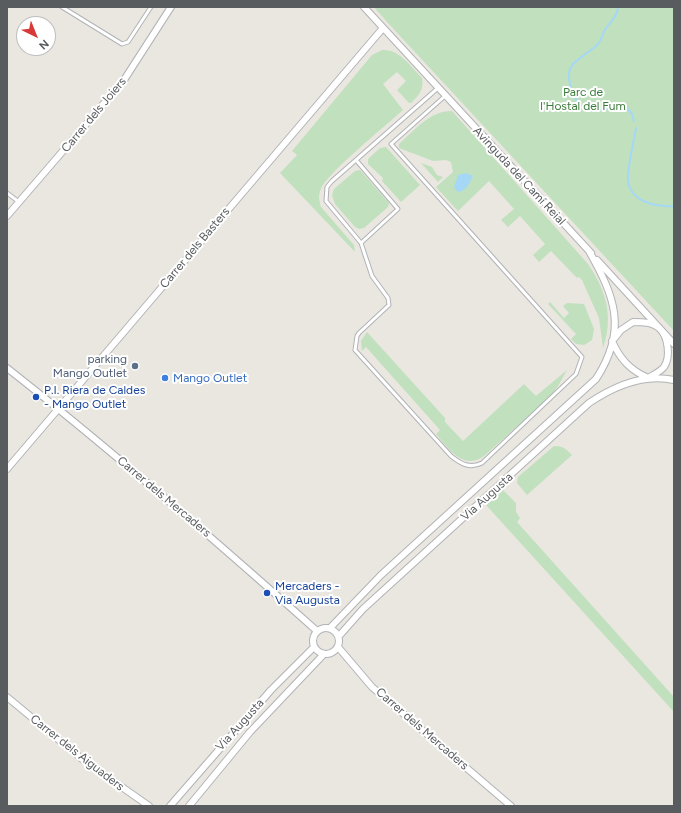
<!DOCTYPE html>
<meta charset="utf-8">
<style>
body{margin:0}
#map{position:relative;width:681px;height:813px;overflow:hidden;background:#eae7e0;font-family:Figtree,sans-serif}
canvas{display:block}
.frame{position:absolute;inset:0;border:8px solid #595c5f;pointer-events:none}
.north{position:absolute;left:16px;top:16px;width:40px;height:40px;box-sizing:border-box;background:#fff;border:1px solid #bdbebf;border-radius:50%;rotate:137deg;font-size:11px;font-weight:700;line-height:16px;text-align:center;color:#595c5f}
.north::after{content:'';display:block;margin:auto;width:14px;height:18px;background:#d73a39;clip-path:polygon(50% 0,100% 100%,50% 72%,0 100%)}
</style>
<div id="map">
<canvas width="681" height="813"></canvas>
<div class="frame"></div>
<div class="north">N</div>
</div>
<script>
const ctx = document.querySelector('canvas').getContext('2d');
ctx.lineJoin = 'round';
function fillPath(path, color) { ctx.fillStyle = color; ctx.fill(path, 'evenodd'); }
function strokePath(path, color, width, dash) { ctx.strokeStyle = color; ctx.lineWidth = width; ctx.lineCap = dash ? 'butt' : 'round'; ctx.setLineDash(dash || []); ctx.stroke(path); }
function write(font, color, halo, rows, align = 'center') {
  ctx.font = font + ' Figtree,sans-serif'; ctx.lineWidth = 4; ctx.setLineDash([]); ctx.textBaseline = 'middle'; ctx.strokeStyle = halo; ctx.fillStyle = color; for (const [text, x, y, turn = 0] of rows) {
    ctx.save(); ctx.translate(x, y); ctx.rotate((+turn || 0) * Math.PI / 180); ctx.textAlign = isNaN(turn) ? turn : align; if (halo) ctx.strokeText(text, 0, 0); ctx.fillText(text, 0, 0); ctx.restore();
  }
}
fillPath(new Path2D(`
 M 374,7 L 674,7 L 674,331 L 387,22 Z
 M 382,50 C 400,49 410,66 422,78 C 424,90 419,95 411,103 L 409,103 L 397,90 L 406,81 L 397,72 L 383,84 L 403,110 C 388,124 326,174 321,189 C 318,195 319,201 321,207 L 354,245 L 355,252 L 280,173 L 297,155 L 292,151 L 372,55 Z
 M 452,111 L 588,264 C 606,290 614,317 603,348 L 599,318 L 582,280 L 579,277 L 577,278 L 551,251 L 539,262 L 533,255 L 545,244 L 520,216 L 508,227 L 501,220 L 514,209 L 489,181 L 458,211 L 436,187 L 453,172 L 451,162 L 446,160 L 433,161 L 399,148 L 399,144 C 415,130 429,111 452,111 Z
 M 386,147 L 420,185 L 401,202 L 382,181 L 383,178 L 368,164 L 368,159 L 380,148 Z
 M 421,163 L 432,167 L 437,175 L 443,177 L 438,182 Z
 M 360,170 L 389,203 L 388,207 L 364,228 L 359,229 L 355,227 L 335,204 L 332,195 L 334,189 L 355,171 Z
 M 550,302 L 564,318 L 569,313 L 563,306 L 567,303 L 584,304 L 594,329 L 592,340 L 584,345 L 576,344 L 571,339 L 576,334 L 548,304 Z
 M 367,332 L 445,418 L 445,422 L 463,441 L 524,384 L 536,396 L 567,370 L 558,386 L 550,397 L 484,456 C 463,471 448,448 436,434 L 440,430 L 366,347 L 362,351 L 361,341 Z
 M 554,446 C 563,446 566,449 572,455 L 527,495 L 517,483 L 518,477 Z
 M 503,490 L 516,503 L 516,512 L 520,518 L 517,522 L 674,697 L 674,712 L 486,505 Z`), '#c0e0be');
fillPath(new Path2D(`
 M 466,173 L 473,176 C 469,183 467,191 458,192 L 454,187 L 458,175 Z`), '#a4d8f6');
strokePath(new Path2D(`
 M 618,7 C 618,15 611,22 606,28 C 602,32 603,40 596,46 C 576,63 561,63 573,94 C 575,100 583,108 590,110 C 603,112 614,106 626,107 L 632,114 L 634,121
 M 636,128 C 634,142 627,167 628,180 C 630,202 656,207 674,206`), '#a4d8f6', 2);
const lane = new Path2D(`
 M 62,7 L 122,44 L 128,42 L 151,7
 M 356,160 L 398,209 L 361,243 L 326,201 L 327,187 L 332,181 L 438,88
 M 7,193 L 19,202
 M 361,243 L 372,276 L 388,298 L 389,305 L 359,333 L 357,336 L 355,350 L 451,456 C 461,464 470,469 482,463 L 576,374 L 582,357 L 391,144 L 445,96`);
const street = new Path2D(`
 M 364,7 L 591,253
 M 7,216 L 124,80 L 171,7
 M 597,260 L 674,344
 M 633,322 C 642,322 653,322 660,329 C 668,337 671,357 664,367 C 660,372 653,375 648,378 C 630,370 620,359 612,341 L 621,330 Z
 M 7,368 C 114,452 216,541 317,631
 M 7,469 L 383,28
 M313 641a13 13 0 1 1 26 0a13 13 0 1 1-26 0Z
 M 330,628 L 381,575 L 596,379 C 628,330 615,297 589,251
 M 339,636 L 363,609 L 589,403 C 614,386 643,373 674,380
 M 338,647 L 372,687 L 511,806
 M 7,697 L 82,759 L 149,806
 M 170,806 L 271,690 L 314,647
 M 189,806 L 250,732 L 324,654`);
strokePath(lane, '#b1b3b7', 5);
strokePath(street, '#b1b3b7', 8);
strokePath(lane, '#fff', 3);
strokePath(street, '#fff', 6);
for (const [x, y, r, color] of [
 [135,366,4,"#5c6f8a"],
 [165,378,4,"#3f7fe0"],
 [36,397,4,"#1a4fb4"],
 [267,593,4,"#1a4fb4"]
]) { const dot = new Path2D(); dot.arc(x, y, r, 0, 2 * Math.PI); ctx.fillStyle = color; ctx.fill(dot); strokePath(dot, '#fff', 1.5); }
write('12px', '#3c7c3b', '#fff', [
 ["Parc de",583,92],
 ["l'Hostal del Fum",583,106]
]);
write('12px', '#595c5f', '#fff', [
 ["Carrer dels Joiers",94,115,-50],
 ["Avinguda del Camí Reial",519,176,47],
 ["Carrer dels Basters",195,248,-50],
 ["Carrer dels Mercaders",164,497,40],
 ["Via Augusta",487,497,-42],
 ["Via Augusta",240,725,-48],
 ["Carrer dels Mercaders",422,729,41],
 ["Carrer dels Aiguaders",77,753,38]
]);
write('12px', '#4e5e75', '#fff', [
 ["parking",127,359],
 ["Mango Outlet",127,373]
], 'right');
write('12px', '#366cbe', '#fff', [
 ["Mango Outlet",173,378]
], 'left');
write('12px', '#164399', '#fff', [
 ["P.I. Riera de Caldes",44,390],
 ["- Mango Outlet",44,404],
 ["Mercaders -",275,586],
 ["Via Augusta",275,600]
], 'left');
</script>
